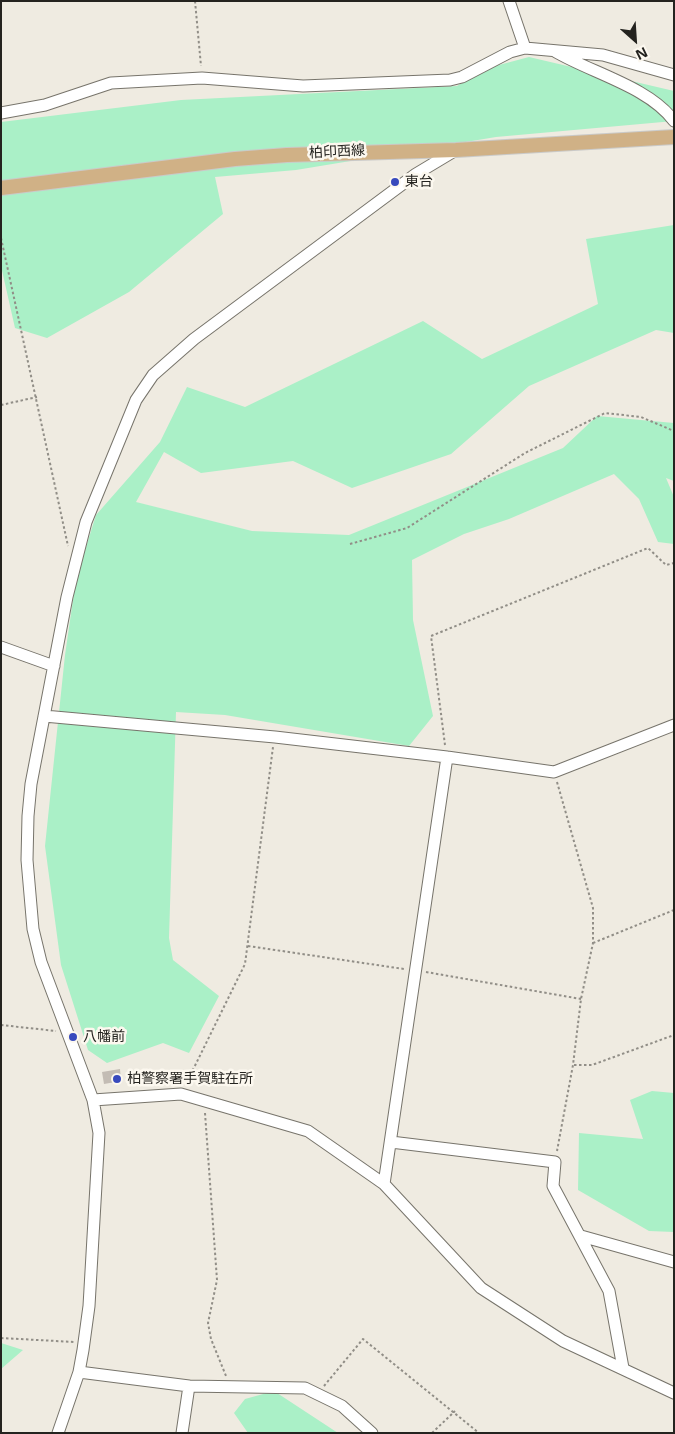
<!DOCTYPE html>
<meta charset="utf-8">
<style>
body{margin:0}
#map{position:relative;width:675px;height:1434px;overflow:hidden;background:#efebe1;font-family:"Open Sans",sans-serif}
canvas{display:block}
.frame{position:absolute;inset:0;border:2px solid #24231f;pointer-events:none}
.north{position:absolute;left:610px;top:15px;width:50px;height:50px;-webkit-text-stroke:4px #fcf8ef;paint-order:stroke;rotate:154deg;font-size:14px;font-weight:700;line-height:20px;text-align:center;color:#24231f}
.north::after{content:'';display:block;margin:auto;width:18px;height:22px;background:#24231f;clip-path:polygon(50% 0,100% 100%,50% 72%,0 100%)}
</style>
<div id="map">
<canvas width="675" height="1434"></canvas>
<div class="frame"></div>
<div class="north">N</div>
</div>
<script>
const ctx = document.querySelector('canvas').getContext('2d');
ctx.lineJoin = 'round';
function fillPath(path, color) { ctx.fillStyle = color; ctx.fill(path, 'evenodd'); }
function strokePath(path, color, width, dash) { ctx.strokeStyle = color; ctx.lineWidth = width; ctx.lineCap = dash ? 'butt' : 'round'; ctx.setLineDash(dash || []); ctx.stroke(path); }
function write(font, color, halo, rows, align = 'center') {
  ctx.font = font + ' "Open Sans","Noto Sans JP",sans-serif'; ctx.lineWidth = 5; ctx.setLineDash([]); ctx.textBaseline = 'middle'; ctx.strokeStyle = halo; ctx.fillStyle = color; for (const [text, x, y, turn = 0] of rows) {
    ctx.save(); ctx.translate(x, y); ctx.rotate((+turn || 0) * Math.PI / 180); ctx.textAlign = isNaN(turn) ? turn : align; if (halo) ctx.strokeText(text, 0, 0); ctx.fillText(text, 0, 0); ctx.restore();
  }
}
fillPath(new Path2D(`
 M 529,57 L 674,91 L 674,121 L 496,137 L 296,170 L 215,177 L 223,214 L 129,292 L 47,338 L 15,328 L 1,266 L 1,122 L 181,100 L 457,86 L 484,69 Z
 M 674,225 L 674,333 L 656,330 L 529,386 L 451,454 L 352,488 L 293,461 L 201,473 L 164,452 L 136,502 L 252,531 L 349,535 L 563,448 L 597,416 L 674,423 L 674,481 L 666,478 L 674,497 L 674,544 L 658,542 L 639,499 L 614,474 L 509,519 L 464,534 L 412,560 L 413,620 L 433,716 L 409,746 L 225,715 L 176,712 L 169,938 L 173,960 L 219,996 L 189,1053 L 163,1043 L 107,1063 L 88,1050 L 61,965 L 45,846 L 65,655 L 76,579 L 96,515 L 160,442 L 187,387 L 245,407 L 423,321 L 482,359 L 598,304 L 586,239 Z
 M 652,1091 L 674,1093 L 674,1232 L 649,1231 L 578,1190 L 579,1133 L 643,1139 L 630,1100 Z
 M 1,1343 L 23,1350 L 1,1369 Z
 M 274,1391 L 338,1433 L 248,1433 L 234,1413 L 245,1399 Z`), '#aaf0c7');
fillPath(new Path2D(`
 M 120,1069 L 121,1081 L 104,1084 L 102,1072 Z`), '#c3bcb4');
const minor = new Path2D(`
 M 509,1 L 525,48
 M 556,52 C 592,73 649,87 674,121
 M 1,113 L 45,105 L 111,83 L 202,78 L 303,86 L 450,80 L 462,77 L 510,52 L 525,48 L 603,55 L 674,75
 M 1,647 L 54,666
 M 44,716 L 275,737 L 447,757 L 554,772 L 674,725
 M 93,1100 L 181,1094 L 308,1131 L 384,1184 L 481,1288 L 563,1341 L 674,1393
 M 391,1142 L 555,1162 L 553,1186 L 609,1291 L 623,1368
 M 384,1184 L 447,757
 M 581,1236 L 674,1262
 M 79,1372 L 189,1386 L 305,1388 L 342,1406 L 372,1433
 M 58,1433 L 79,1372 L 83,1350 L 89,1306 L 99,1133 L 93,1100 L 41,962 L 33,929 L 27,860 L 28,816 L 31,784 L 67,597 L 86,522 L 136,400 L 153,375 L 194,339 L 416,174 L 456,150
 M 182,1433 L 189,1386`);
const major = new Path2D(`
 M 1,188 L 235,159 L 287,155 L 456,150 L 674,137`);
strokePath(minor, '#77746b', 13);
strokePath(major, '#cacac9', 16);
strokePath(new Path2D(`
 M 195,1 L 201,66
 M 1,238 L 68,546
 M 1,405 L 37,397
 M 350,544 L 407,528 L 525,453 L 605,413 L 641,417 L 674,431
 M 445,745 L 431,636 L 648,548 L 666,565 L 674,563
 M 557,782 L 593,908 L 593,943 L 581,999 L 573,1065 L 557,1151
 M 593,943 L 674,910
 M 248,946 L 404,969
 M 426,972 L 581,999
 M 1,1025 L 56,1031
 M 574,1065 L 592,1065 L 674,1035
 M 186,1084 L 245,964 L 273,747
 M 205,1113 L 217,1280 L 208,1323 L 211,1339 L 226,1376
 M 1,1338 L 74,1342
 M 324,1386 L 363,1339 L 479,1433
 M 432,1433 L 455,1411`), '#918e87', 2, [2.5, 2.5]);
strokePath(minor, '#fff', 11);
strokePath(major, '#d0b186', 14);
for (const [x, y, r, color] of [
 [395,182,5,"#384abd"],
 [73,1037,5,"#384abd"],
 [117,1079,5,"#384abd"]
]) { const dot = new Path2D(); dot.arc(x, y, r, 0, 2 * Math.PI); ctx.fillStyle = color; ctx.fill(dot); strokePath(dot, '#fcf8ef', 2); }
write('14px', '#24231f', '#fcf8ef', [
 ["柏印西線",337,152,-3]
]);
write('14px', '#24231f', '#fcf8ef', [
 ["東台",405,182],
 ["八幡前",83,1037],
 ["柏警察署手賀駐在所",127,1079]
], 'left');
</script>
